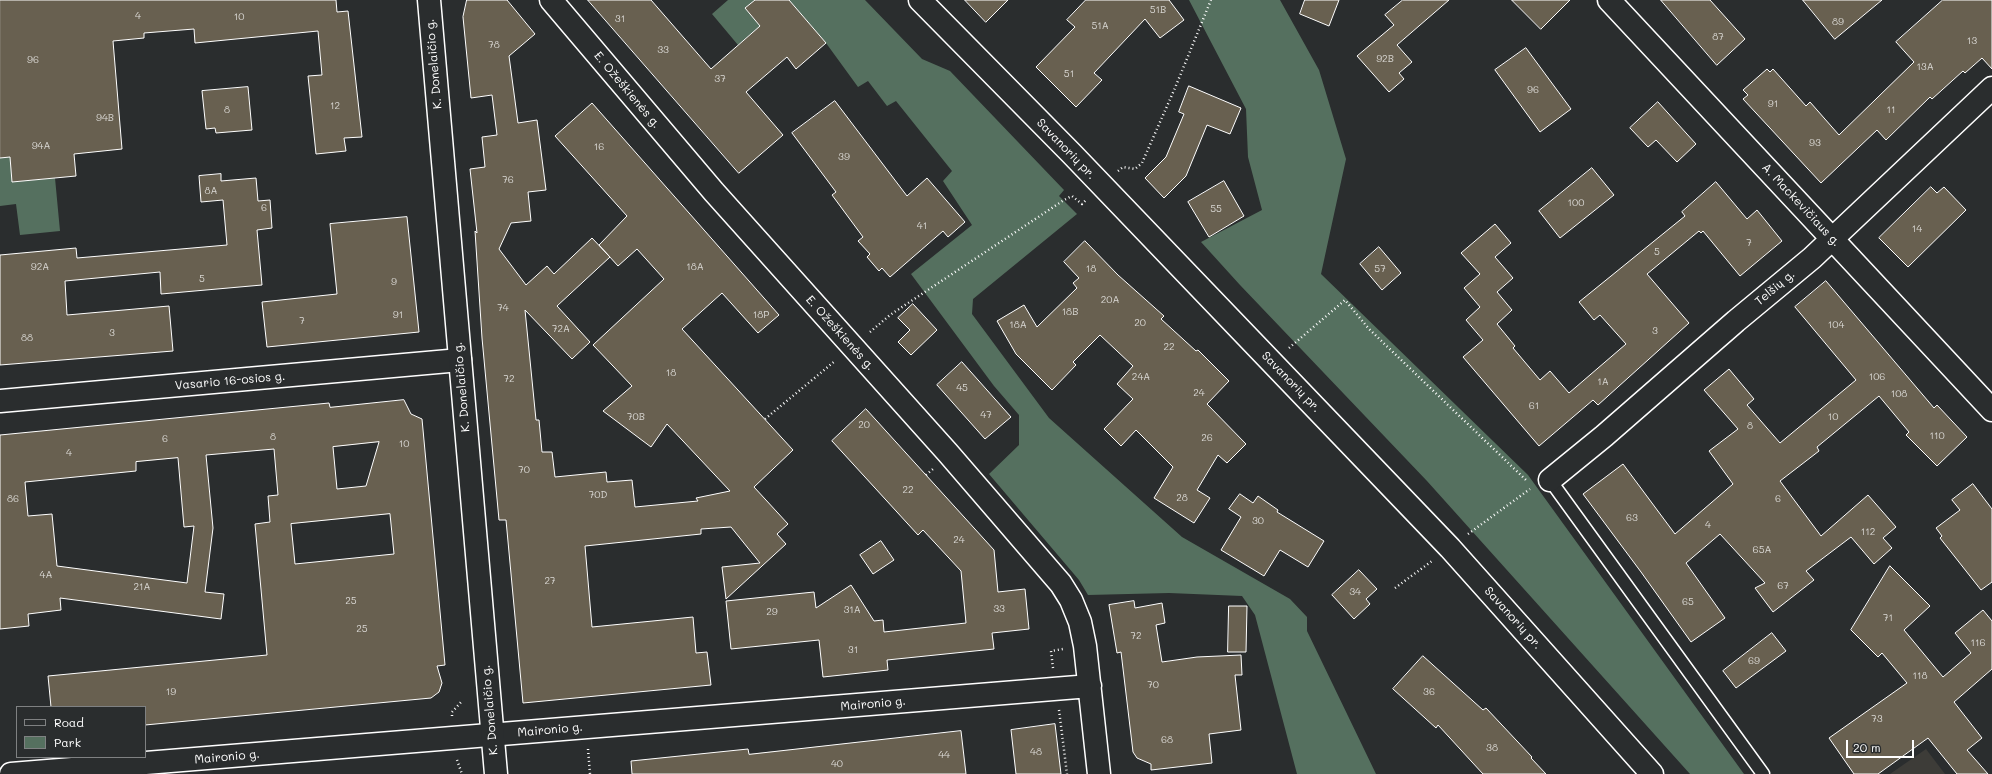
<!DOCTYPE html>
<meta charset="utf-8">
<style>
body{margin:0}
#map{position:relative;width:1992px;height:774px;overflow:hidden;background:#2a2d2e;font-family:Mali,sans-serif}
canvas{display:block}
.legend{position:absolute;left:16px;top:706px;width:130px;height:52px;box-sizing:border-box;background:#2a2d2e;border:1px solid #7f8182;margin:0;padding:5px 7px;list-style:none;font-size:12px;color:#fff}
.legend li{display:flex;align-items:center;gap:8px;height:20px}
.legend b{width:20px;border:1px solid #7f8182}
.scale{position:absolute;left:1846px;top:740px;width:68px;height:18px;box-sizing:border-box;border:2px solid #fff;border-top:0;padding-left:5px;font-size:12px;line-height:14px;white-space:nowrap;color:#fff;-webkit-text-stroke:3px #2a2d2e;paint-order:stroke}
</style>
<div id="map">
<canvas width="1992" height="774"></canvas>
<ul class="legend">
<li><b style="height:5px;background:#2a2d2e"></b>Road</li>
<li><b style="height:11px;background:#55705f"></b>Park</li>
</ul>
<div class="scale">20 m</div>
</div>
<script>
const ctx = document.querySelector('canvas').getContext('2d');
ctx.lineJoin = 'round';
function fillPath(path, color) { ctx.fillStyle = color; ctx.fill(path, 'evenodd'); }
function strokePath(path, color, width, dash) { ctx.strokeStyle = color; ctx.lineWidth = width; ctx.lineCap = dash ? 'butt' : 'round'; ctx.setLineDash(dash || []); ctx.stroke(path); }
function write(font, color, halo, rows, align = 'center') {
  ctx.font = font + ' Mali,sans-serif'; ctx.lineWidth = 3.5; ctx.setLineDash([]); ctx.textBaseline = 'middle'; ctx.strokeStyle = halo; ctx.fillStyle = color; for (const [text, x, y, turn = 0] of rows) {
    ctx.save(); ctx.translate(x, y); ctx.rotate((+turn || 0) * Math.PI / 180); ctx.textAlign = isNaN(turn) ? turn : align; if (halo) ctx.strokeText(text, 0, 0); ctx.fillText(text, 0, 0); ctx.restore();
  }
}
fillPath(new Path2D(`
 M 1926,749 L 1945,774 L 1890,774 Z`), '#3d3c38');
fillPath(new Path2D(`
 M 728,0 L 755,0 L 745,8 L 760,26 L 738,45 L 712,14 Z
 M 789,0 L 865,0 L 922,59 L 950,71 L 1064,190 L 1059,196 L 1077,214 L 973,299 L 972,314 L 1049,418 L 1182,537 L 1290,599 L 1307,617 L 1307,631 L 1376,774 L 1297,774 L 1255,615 L 1242,596 L 1169,593 L 1088,595 L 1079,580 L 989,474 L 1019,445 L 1019,415 L 994,386 L 911,274 L 972,225 L 943,181 L 952,171 L 896,101 L 887,106 L 868,81 L 858,87 L 826,43 Z
 M 1189,0 L 1280,0 L 1319,70 L 1346,159 L 1321,274 L 1528,475 L 1744,774 L 1690,774 L 1427,481 L 1240,285 L 1201,242 L 1262,210 L 1248,157 L 1246,109 Z
 M 10,157 L 12,182 L 55,178 L 60,231 L 20,235 L 16,204 L 0,206 L 0,158 Z`), '#55705f');
const building = new Path2D(`
 M 0,0 L 336,0 L 337,12 L 348,11 L 362,137 L 344,138 L 346,151 L 316,154 L 308,76 L 322,75 L 318,31 L 195,43 L 194,29 L 144,33 L 144,38 L 113,41 L 122,149 L 74,154 L 76,176 L 12,182 L 10,157 L 0,158 Z
 M 467,0 L 507,0 L 535,34 L 509,56 L 518,123 L 537,120 L 546,190 L 528,192 L 531,221 L 511,223 L 499,249 L 526,285 L 547,266 L 554,274 L 592,238 L 610,257 L 557,306 L 590,342 L 572,359 L 525,310 L 536,420 L 539,420 L 542,452 L 552,452 L 555,477 L 606,472 L 607,482 L 632,480 L 635,507 L 698,501 L 696,498 L 730,491 L 667,424 L 651,447 L 603,411 L 632,386 L 593,345 L 664,279 L 637,249 L 618,266 L 599,245 L 627,216 L 555,136 L 592,103 L 779,315 L 758,333 L 722,293 L 682,329 L 793,450 L 754,487 L 788,524 L 777,534 L 786,544 L 726,599 L 722,567 L 760,563 L 731,527 L 701,529 L 701,534 L 585,546 L 592,627 L 693,617 L 696,653 L 707,652 L 711,685 L 523,703 L 506,520 L 499,520 L 482,338 L 475,231 L 477,233 L 470,169 L 485,167 L 482,137 L 497,135 L 492,95 L 471,98 L 463,17 Z
 M 588,0 L 651,0 L 711,69 L 760,26 L 745,8 L 755,0 L 789,0 L 826,43 L 796,69 L 787,57 L 746,92 L 783,135 L 739,173 Z
 M 965,0 L 1008,0 L 986,22 Z
 M 1086,0 L 1169,0 L 1184,20 L 1160,38 L 1145,19 L 1094,73 L 1102,80 L 1076,107 L 1036,67 L 1075,27 L 1067,20 Z
 M 1305,0 L 1339,0 L 1329,26 L 1300,14 Z
 M 1403,0 L 1449,0 L 1397,45 L 1412,62 L 1399,73 L 1404,79 L 1389,92 L 1357,56 L 1394,25 L 1385,15 Z
 M 1512,0 L 1570,0 L 1541,29 Z
 M 1661,0 L 1710,0 L 1745,39 L 1717,65 Z
 M 1803,0 L 1882,0 L 1835,39 Z
 M 1943,0 L 1992,0 L 1992,69 L 1982,58 L 1965,73 L 1963,71 L 1932,99 L 1930,97 L 1886,140 L 1877,130 L 1821,183 L 1743,99 L 1748,95 L 1743,90 L 1767,69 L 1770,72 L 1773,69 L 1806,106 L 1810,102 L 1839,135 L 1914,62 L 1896,42 Z
 M 1526,48 L 1571,109 L 1540,132 L 1495,70 Z
 M 1189,86 L 1241,108 L 1230,134 L 1207,125 L 1186,176 L 1164,198 L 1145,178 L 1166,157 L 1184,114 L 1179,112 Z
 M 248,87 L 252,130 L 216,133 L 215,128 L 206,129 L 202,91 Z
 M 835,101 L 907,196 L 927,178 L 965,222 L 948,237 L 943,231 L 890,277 L 882,268 L 879,271 L 867,257 L 870,254 L 858,241 L 863,237 L 832,195 L 836,192 L 792,133 Z
 M 1658,102 L 1696,144 L 1677,162 L 1656,140 L 1648,147 L 1630,128 Z
 M 1592,168 L 1614,195 L 1560,238 L 1539,211 Z
 M 221,174 L 221,181 L 256,178 L 258,201 L 270,200 L 272,228 L 257,230 L 262,285 L 161,294 L 160,272 L 65,281 L 67,315 L 169,306 L 173,351 L 0,365 L 0,255 L 76,248 L 77,258 L 227,245 L 223,200 L 201,202 L 199,176 Z
 M 1224,181 L 1244,216 L 1209,237 L 1188,202 Z
 M 1716,182 L 1747,219 L 1757,210 L 1782,241 L 1740,276 L 1703,231 L 1701,233 L 1699,231 L 1647,274 L 1689,323 L 1598,405 L 1593,400 L 1539,446 L 1463,357 L 1483,340 L 1466,320 L 1480,307 L 1464,288 L 1480,274 L 1461,253 L 1495,224 L 1511,243 L 1495,257 L 1513,278 L 1497,292 L 1512,310 L 1497,324 L 1515,346 L 1513,348 L 1540,380 L 1550,371 L 1569,393 L 1626,344 L 1600,315 L 1594,320 L 1579,302 L 1685,216 L 1682,212 Z
 M 1931,187 L 1937,193 L 1944,187 L 1966,210 L 1908,267 L 1879,238 Z
 M 407,217 L 419,332 L 267,347 L 262,302 L 337,294 L 330,224 Z
 M 1085,241 L 1118,275 L 1164,316 L 1161,319 L 1196,351 L 1198,350 L 1229,381 L 1207,404 L 1246,444 L 1227,463 L 1218,455 L 1197,490 L 1210,498 L 1194,523 L 1154,498 L 1173,467 L 1136,430 L 1121,446 L 1104,429 L 1133,399 L 1117,384 L 1133,366 L 1100,335 L 1073,362 L 1076,365 L 1052,390 L 1016,354 L 997,321 L 1024,305 L 1037,327 L 1077,288 L 1073,283 L 1079,278 L 1064,262 Z
 M 1379,247 L 1401,273 L 1382,290 L 1360,264 Z
 M 1826,281 L 1934,408 L 1937,405 L 1967,437 L 1937,466 L 1906,435 L 1909,432 L 1879,396 L 1817,447 L 1819,451 L 1780,481 L 1821,536 L 1868,495 L 1896,527 L 1883,538 L 1892,548 L 1874,564 L 1851,537 L 1806,571 L 1814,580 L 1773,612 L 1755,588 L 1765,583 L 1720,534 L 1686,563 L 1725,618 L 1691,642 L 1641,572 L 1583,494 L 1623,464 L 1675,534 L 1733,484 L 1709,451 L 1738,429 L 1704,390 L 1729,369 L 1754,399 L 1747,405 L 1780,443 L 1856,380 L 1795,307 Z
 M 913,304 L 937,330 L 911,355 L 898,342 L 910,330 L 898,318 Z
 M 962,362 L 1011,417 L 985,439 L 937,385 Z
 M 404,400 L 411,414 L 422,419 L 445,665 L 437,666 L 442,683 L 439,692 L 431,698 L 145,725 L 145,707 L 51,707 L 48,676 L 267,655 L 255,524 L 270,522 L 268,496 L 278,495 L 274,449 L 206,455 L 213,528 L 205,592 L 224,594 L 221,619 L 60,598 L 61,610 L 28,614 L 29,626 L 0,629 L 0,435 L 329,403 L 330,407 ZM 379,442 L 366,486 L 337,489 L 333,447 ZM 178,458 L 184,527 L 194,526 L 187,583 L 57,566 L 52,514 L 28,516 L 25,482 L 136,471 L 136,462 ZM 390,514 L 394,554 L 295,564 L 291,524 Z
 M 866,409 L 994,550 L 998,592 L 1025,589 L 1029,629 L 992,633 L 994,649 L 887,660 L 888,670 L 823,677 L 819,640 L 731,649 L 726,601 L 814,592 L 816,608 L 851,585 L 874,621 L 883,620 L 884,632 L 966,623 L 961,571 L 923,530 L 918,535 L 832,441 Z
 M 1973,484 L 1992,509 L 1992,582 L 1981,590 L 1940,538 L 1942,536 L 1936,528 L 1960,510 L 1952,500 Z
 M 1240,494 L 1253,503 L 1258,496 L 1278,510 L 1277,512 L 1324,541 L 1308,567 L 1280,550 L 1264,576 L 1221,550 L 1241,517 L 1229,509 Z
 M 881,541 L 894,560 L 873,574 L 860,555 Z
 M 1890,566 L 1930,606 L 1904,630 L 1943,677 L 1971,653 L 1955,633 L 1983,610 L 1992,621 L 1992,669 L 1954,702 L 1982,738 L 1967,750 L 1988,774 L 1957,774 L 1928,738 L 1878,774 L 1854,774 L 1829,738 L 1907,683 L 1882,653 L 1878,657 L 1851,630 Z
 M 1359,570 L 1377,589 L 1366,599 L 1370,604 L 1354,619 L 1332,595 Z
 M 1134,601 L 1135,608 L 1162,603 L 1165,623 L 1156,625 L 1162,662 L 1197,657 L 1241,655 L 1242,675 L 1235,675 L 1241,730 L 1209,734 L 1212,763 L 1151,770 L 1151,764 L 1137,758 L 1133,752 L 1121,652 L 1117,653 L 1109,605 Z
 M 1229,606 L 1247,606 L 1246,652 L 1228,652 Z
 M 1772,633 L 1786,651 L 1736,688 L 1723,671 Z
 M 1423,656 L 1483,710 L 1486,708 L 1532,757 L 1531,758 L 1546,774 L 1483,774 L 1438,725 L 1436,728 L 1393,689 Z
 M 1055,724 L 1061,774 L 1016,774 L 1011,730 Z
 M 961,731 L 966,774 L 632,774 L 631,761 L 748,749 L 749,754 Z`);
fillPath(building, '#686050');
strokePath(building, '#fff', 1);
const lane = new Path2D(`
 M 1550,480 L 1763,774`);
const street = new Path2D(`
 M 551,0 L 714,192 L 948,453 L 1061,584 L 1071,600 L 1080,622 L 1085,646 L 1099,774
 M 1609,0 L 1992,410
 M 0,401 L 460,360
 M 1550,480 L 1604,436 L 1736,321 L 1812,258 L 1992,88
 M 11,774 L 1090,686`);
const secondary = new Path2D(`
 M 429,0 L 496,774
 M 920,0 L 1072,154 L 1450,548 L 1652,774`);
strokePath(lane, '#fff', 15);
strokePath(street, '#fff', 25);
strokePath(secondary, '#fff', 25);
strokePath(new Path2D(`
 M 1118,171 L 1123,167 L 1135,169 L 1142,163 L 1175,88 L 1211,0
 M 870,332 L 890,315 L 1064,200 L 1072,196 L 1082,204 L 1086,200
 M 1289,348 L 1345,300 L 1369,329 L 1527,481
 M 765,419 L 835,361
 M 926,475 L 933,469
 M 1468,534 L 1530,489
 M 1395,588 L 1432,561
 M 1053,668 L 1051,651 L 1063,649
 M 1059,710 L 1067,774
 M 452,716 L 452,712 L 462,701
 M 588,749 L 590,774
 M 457,760 L 462,774`), '#fff', 2.5, [1, 3]);
strokePath(lane, '#2a2d2e', 12);
strokePath(street, '#2a2d2e', 22);
strokePath(secondary, '#2a2d2e', 22);
write('10px', '#d9d7d3', null, [
 ["51B",1158,10],
 ["4",138,16],
 ["10",239,17],
 ["31",620,19],
 ["89",1838,22],
 ["51A",1100,26],
 ["87",1718,37],
 ["13",1972,41],
 ["78",494,45],
 ["33",663,50],
 ["92B",1385,59],
 ["96",33,60],
 ["13A",1925,67],
 ["51",1069,74],
 ["37",720,79],
 ["96",1533,90],
 ["91",1773,104],
 ["12",335,106],
 ["8",227,110],
 ["11",1891,110],
 ["94B",105,118],
 ["93",1815,143],
 ["94A",41,146],
 ["16",599,147],
 ["39",844,157],
 ["76",508,180],
 ["8A",211,191],
 ["100",1576,203],
 ["6",264,208],
 ["55",1216,209],
 ["41",922,226],
 ["14",1917,229],
 ["7",1749,243],
 ["5",1657,252],
 ["92A",40,267],
 ["18A",695,267],
 ["18",1091,269],
 ["57",1380,269],
 ["5",202,279],
 ["9",394,282],
 ["20A",1110,300],
 ["74",503,308],
 ["18B",1070,312],
 ["91",398,315],
 ["18P",761,315],
 ["7",302,321],
 ["20",1140,323],
 ["18A",1018,325],
 ["104",1836,325],
 ["72A",561,329],
 ["3",1655,331],
 ["3",112,333],
 ["88",27,338],
 ["22",1169,347],
 ["18",671,373],
 ["24A",1141,377],
 ["106",1877,377],
 ["72",509,379],
 ["1A",1603,382],
 ["45",962,388],
 ["24",1199,393],
 ["108",1899,394],
 ["61",1534,406],
 ["47",986,415],
 ["70B",636,417],
 ["10",1833,417],
 ["20",864,425],
 ["8",1750,426],
 ["110",1937,436],
 ["8",273,437],
 ["26",1207,438],
 ["6",165,439],
 ["10",404,444],
 ["4",69,453],
 ["70",524,470],
 ["22",908,490],
 ["70D",598,495],
 ["28",1182,498],
 ["86",13,499],
 ["6",1778,499],
 ["63",1632,518],
 ["30",1258,521],
 ["4",1708,525],
 ["112",1868,532],
 ["24",959,540],
 ["65A",1762,550],
 ["4A",46,575],
 ["27",550,581],
 ["67",1783,586],
 ["21A",142,587],
 ["34",1355,592],
 ["25",351,601],
 ["65",1688,602],
 ["33",999,609],
 ["31A",852,610],
 ["29",772,612],
 ["71",1888,618],
 ["25",362,629],
 ["72",1136,636],
 ["116",1978,643],
 ["31",853,650],
 ["69",1754,661],
 ["118",1920,676],
 ["70",1153,685],
 ["19",171,692],
 ["36",1429,692],
 ["73",1877,719],
 ["68",1167,740],
 ["38",1492,748],
 ["48",1036,752],
 ["44",944,755],
 ["40",837,764]
]);
write('12px', '#fff', '#2a2d2e', [
 ["K. Donelaičio g.",434,64,-95],
 ["E. Ožeškienės g.",627,90,50],
 ["Savanorių pr.",1066,149,46],
 ["A. Mackevičiaus g.",1801,205,47],
 ["Telšių g.",1775,288,-40],
 ["E. Ožeškienės g.",840,333,48],
 ["Vasario 16-osios g.",230,381,-5],
 ["Savanorių pr.",1291,382,46],
 ["K. Donelaičio g.",462,387,-95],
 ["Savanorių pr.",1513,618,48],
 ["Maironio g.",873,704,-5],
 ["K. Donelaičio g.",490,710,-95],
 ["Maironio g.",550,730,-5],
 ["Maironio g.",227,757,-5]
]);
</script>
